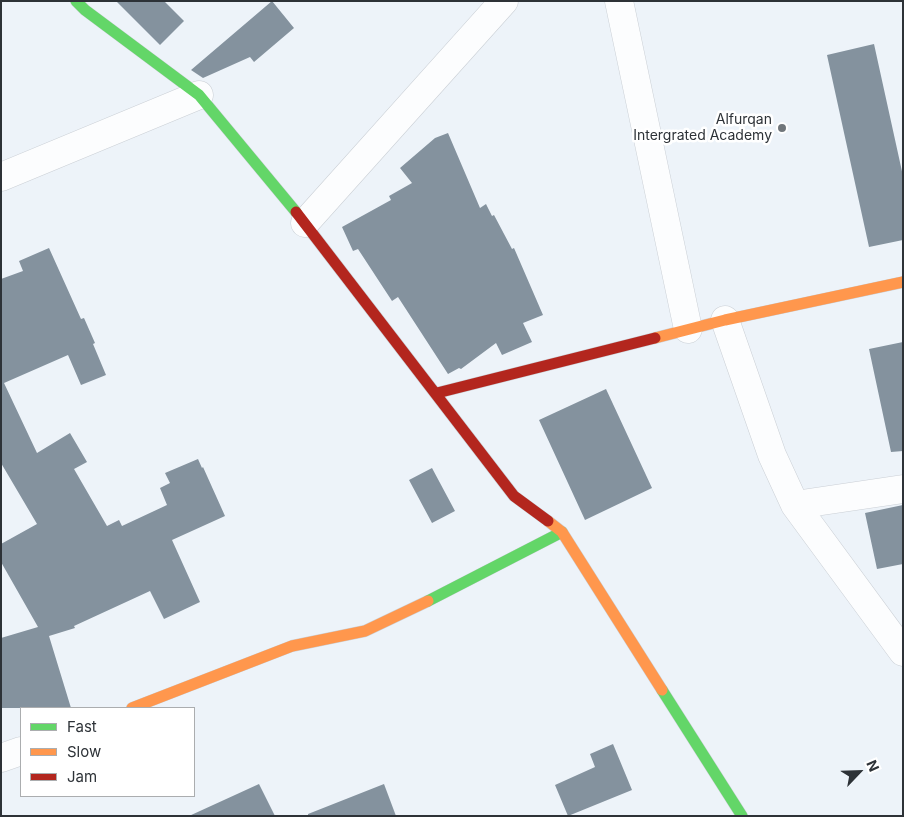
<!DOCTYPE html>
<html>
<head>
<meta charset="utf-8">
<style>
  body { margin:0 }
  #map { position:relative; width:904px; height:817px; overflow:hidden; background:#edf3f9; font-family:Inter,sans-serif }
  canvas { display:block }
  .frame { position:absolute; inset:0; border:2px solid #2d3237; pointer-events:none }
  .legend { position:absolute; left:20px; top:707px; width:175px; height:90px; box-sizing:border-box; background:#fff; border:1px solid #abadaf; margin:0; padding:6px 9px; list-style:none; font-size:15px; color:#2d3237 }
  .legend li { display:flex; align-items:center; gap:10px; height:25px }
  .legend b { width:25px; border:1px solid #abadaf }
  .north { position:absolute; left:834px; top:747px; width:50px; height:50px; -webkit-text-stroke:4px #fff; paint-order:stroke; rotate:66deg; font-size:14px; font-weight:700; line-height:20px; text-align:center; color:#2d3237 }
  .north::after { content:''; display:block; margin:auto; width:18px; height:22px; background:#2d3237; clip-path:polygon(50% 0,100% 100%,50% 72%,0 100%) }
</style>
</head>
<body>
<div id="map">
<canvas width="904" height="817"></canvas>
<div class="frame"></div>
<ul class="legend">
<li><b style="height:6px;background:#63d668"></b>Fast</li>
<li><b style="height:6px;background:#ff974d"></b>Slow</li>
<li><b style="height:6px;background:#b3261e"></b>Jam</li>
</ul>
<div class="north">N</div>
</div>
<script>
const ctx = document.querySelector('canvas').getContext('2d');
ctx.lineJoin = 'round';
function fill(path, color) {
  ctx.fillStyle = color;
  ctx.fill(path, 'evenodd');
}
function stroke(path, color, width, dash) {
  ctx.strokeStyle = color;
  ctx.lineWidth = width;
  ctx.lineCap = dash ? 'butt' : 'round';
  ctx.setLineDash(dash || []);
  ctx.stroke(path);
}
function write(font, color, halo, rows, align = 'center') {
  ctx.font = font + ' Inter,sans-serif';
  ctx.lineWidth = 5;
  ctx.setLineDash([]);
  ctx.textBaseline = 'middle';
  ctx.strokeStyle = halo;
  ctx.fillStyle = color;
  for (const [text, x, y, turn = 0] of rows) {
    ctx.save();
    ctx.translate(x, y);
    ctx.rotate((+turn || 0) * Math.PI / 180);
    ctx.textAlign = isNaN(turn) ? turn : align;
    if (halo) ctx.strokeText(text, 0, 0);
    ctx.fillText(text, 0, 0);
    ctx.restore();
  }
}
const building = new Path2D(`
  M116,1H164L184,21L160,45Z
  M272,1L294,28L254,62L250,57L203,78L191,70Z
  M874,44L903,176V240L869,247L827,55Z
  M448,133L480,208L486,204L492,216L494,215L512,249L514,248L543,315L523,323L532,342L502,355L496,343L461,369L459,368L448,374L398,297L392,301L358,249L353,251L342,227L391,200L389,196L412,183L400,168L435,138Z
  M49,248L81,319L84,318L95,343L93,344L106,375L81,385L68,355L4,383L37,453L70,433L87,462L74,469L107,526L119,520L122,526L167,505L160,488L170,483L165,473L198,459L202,468L203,467L225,516L172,540L200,602L164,619L150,591L74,626L75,628L49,636L71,708H1V638L38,627L1,562V544L37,524L1,463V279L23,271L19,261Z
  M903,342V451L891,452L869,349Z
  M606,389L652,488L585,520L539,420Z
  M432,468L455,511L432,523L409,480Z
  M903,505V564L877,569L865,513Z
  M613,744L632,790L568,816L555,785L595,767L590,754Z
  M259,784L275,816H189Z
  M384,784L396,816H308V814Z`);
const street = new Path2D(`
  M619,1L688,329
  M1,177L199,95
  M305,223L504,1
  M725,320L772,455L795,505L903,652
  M795,505L903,489
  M1,758L21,751`);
const fast = new Path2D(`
  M76,1L85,10L199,95L296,212
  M428,601L562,532
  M662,690L742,816`);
const slow = new Path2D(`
  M655,338L725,320L903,282
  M548,521L562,532L662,690
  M132,708L292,646L365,631L428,601`);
const jam = new Path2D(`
  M296,212L514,496L548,521
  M437,393L655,338`);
const markers = [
  [782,128,5,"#70767b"]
];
const poiNames = [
  ["Alfurqan",772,120],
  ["Intergrated Academy",772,136]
];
fill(building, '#84929e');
stroke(street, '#cacfd5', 29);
stroke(fast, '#cacfd5', 12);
stroke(slow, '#cacfd5', 12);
stroke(jam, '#cacfd5', 12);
stroke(street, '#fcfdfe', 28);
stroke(fast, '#63d668', 11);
stroke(slow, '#ff974d', 11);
stroke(jam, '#b3261e', 11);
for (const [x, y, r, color] of markers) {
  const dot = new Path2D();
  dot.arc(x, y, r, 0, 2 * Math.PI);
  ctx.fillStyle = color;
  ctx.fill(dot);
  stroke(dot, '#fff', 2);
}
write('14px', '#2d3237', '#fff', poiNames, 'right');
</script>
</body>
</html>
